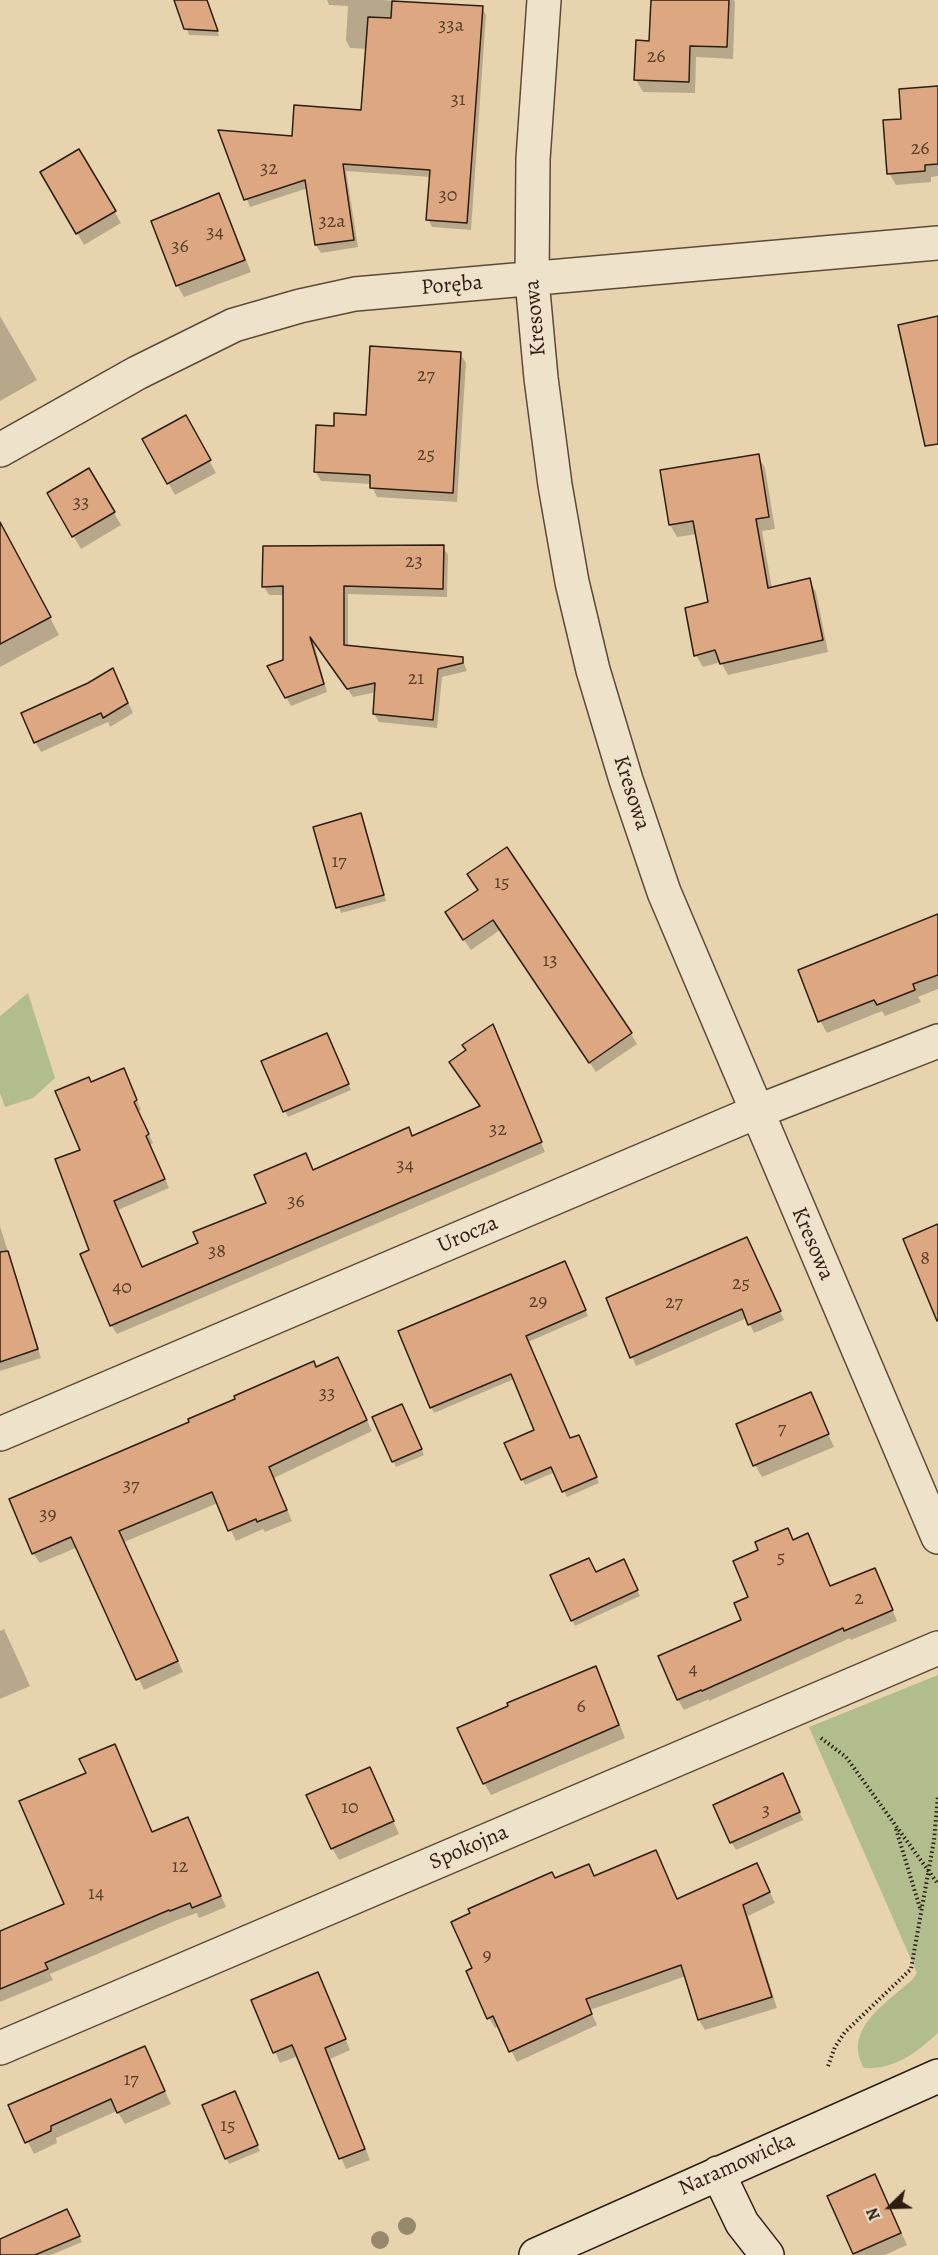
<!DOCTYPE html>
<html>
<head>
<meta charset="utf-8">
<style>
  body { margin:0 }
  #map { position:relative; width:938px; height:2255px; overflow:hidden; background:#e7d3ae; font-family:Alegreya,serif }
  canvas { display:block }
  .north { position:absolute; left:860px; top:2177px; width:60px; height:60px; -webkit-text-stroke:4px #efe2ca; paint-order:stroke; rotate:247deg; font-size:16px; font-weight:700; line-height:24px; text-align:center; color:#2d1d11 }
  .north::after { content:''; display:block; margin:auto; width:21px; height:27px; background:#2d1d11; clip-path:polygon(50% 0,100% 100%,50% 72%,0 100%) }
</style>
</head>
<body>
<div id="map">
<canvas width="938" height="2255"></canvas>
<div class="north">N</div>
</div>
<script>
const ctx = document.querySelector('canvas').getContext('2d');
ctx.lineJoin = 'round';
function fill(path, color) {
  ctx.fillStyle = color;
  ctx.fill(path, 'evenodd');
}
function stroke(path, color, width, dash) {
  ctx.strokeStyle = color;
  ctx.lineWidth = width;
  ctx.lineCap = dash ? 'butt' : 'round';
  ctx.setLineDash(dash || []);
  ctx.stroke(path);
}
function write(font, color, halo, rows, align = 'center') {
  ctx.font = font + ' Alegreya,serif';
  ctx.lineWidth = 6;
  ctx.setLineDash([]);
  ctx.textBaseline = 'middle';
  ctx.strokeStyle = halo;
  ctx.fillStyle = color;
  for (const [text, x, y, turn = 0] of rows) {
    ctx.save();
    ctx.translate(x, y);
    ctx.rotate((+turn || 0) * Math.PI / 180);
    ctx.textAlign = isNaN(turn) ? turn : align;
    if (halo) ctx.strokeText(text, 0, 0);
    ctx.fillText(text, 0, 0);
    ctx.restore();
  }
}
const green = new Path2D(`
  M28,993L55,1078L33,1098L5,1107L0,1093V1016Z
  M938,1675V2033C916,2053 894,2070 864,2068C842,2030 886,2003 912,1980L917,1973L809,1727Z`);
const shadow = new Path2D(`
  M175,0H206L219,36L189,35Z
  M327,0H382L482,8L486,15L471,230L432,227L428,219L431,177L346,171L358,247L321,253L316,245L308,188L250,207L220,132L293,138L362,111L367,49L350,48L346,40L348,6L329,5Z
  M652,0H734L735,2L733,59L696,57L695,93L643,92L636,80L651,42Z
  M938,87V176L931,177V182L896,185L889,173L903,120Z
  M79,151L121,223L84,245L42,172Z
  M218,195L225,207L251,272L184,297L177,285Z
  M0,316L37,380L0,401Z
  M460,353L466,363L457,502L377,497L371,484L321,481L315,471L335,427L368,417Z
  M185,417L216,473L175,495L144,440Z
  M758,456L765,468L775,529L762,531L772,589L809,580L816,592L828,652L728,675L721,662L703,667L696,655L710,604L697,534L677,537L670,525L661,471Z
  M89,470L121,525L81,549L49,494Z
  M443,547L448,555L447,597L348,594V647L462,658L467,671L442,677L437,728L379,722L374,714L376,692L353,697L313,639L327,692L291,706L270,667L285,661L284,595H269L264,587Z
  M0,573L30,579L59,635L0,667Z
  M118,680L133,713L110,727L108,722L41,752L35,742Z
  M360,815L386,901L341,913L315,828Z
  M479,891L631,1034L637,1044L596,1072L500,930L471,950L452,923Z
  M938,916V989L918,997L921,1002L885,1016L882,1011L827,1033L820,1021Z
  M497,1035L545,1152L117,1334L111,1325L91,1251L82,1151L91,1084L128,1079L141,1110L138,1111L153,1143L150,1145L169,1188L118,1210L142,1268L200,1244L268,1204L305,1155L314,1171L408,1129L413,1137L482,1107Z
  M330,1040L351,1090L288,1117L263,1062Z
  M0,1226L41,1358L0,1371Z
  M747,1239L784,1320L754,1333L747,1318L636,1366L608,1299Z
  M567,1268L588,1316L528,1342L571,1440L582,1442L599,1483L567,1497L555,1472L525,1485L522,1479L536,1431L514,1379L434,1413L431,1407Z
  M338,1359L372,1431L274,1478L292,1521L265,1532L263,1529L236,1541L218,1503L124,1542L183,1672L144,1690L78,1547L40,1563L33,1553L316,1369Z
  M810,1394L834,1447L762,1477L755,1465Z
  M405,1411L424,1455L396,1467L374,1418Z
  M793,1541L813,1545L831,1588L880,1580L897,1621L851,1640L850,1638L709,1701V1699L684,1710L678,1700L743,1620L750,1598Z
  M627,1567L640,1596L575,1626L572,1620Z
  M4,1629L30,1686L0,1699V1631Z
  M595,1668L602,1680L625,1738L491,1795L484,1783Z
  M114,1746L153,1833L187,1819L226,1907L199,1918L197,1913L177,1920L50,1974L53,1980L0,2002V1933L66,1905Z
  M376,1781L399,1834L339,1860L332,1848Z
  M787,1783L803,1820L736,1850L731,1842Z
  M656,1852L678,1900L757,1865L775,1903L748,1916L777,2008L705,2030L699,2020L686,1976L590,2010L597,2025L517,2062L499,2026L495,2028L489,2018L474,1969L555,1880L594,1878Z
  M323,1984L350,2050L330,2059L370,2160L346,2169L298,2056L280,2063L252,2000Z
  M145,2048L171,2104L125,2124L117,2111L56,2138L57,2143L34,2154L10,2106Z
  M237,2099L260,2151L229,2164L204,2106Z
  M881,2188L907,2245L885,2255H855L829,2197Z
  M70,2216L82,2242L51,2255H0V2240Z`);
const building = new Path2D(`
  M174,0H207L218,31L184,29Z
  M651,0H729L727,47L690,46L689,82L634,80L636,40L649,41Z
  M392,1L483,6L467,223L426,220L430,170L343,164L354,240L315,245L305,180L244,200L218,130L292,136L294,105L361,110L368,17L391,18Z
  M938,86V164L925,165V171L887,174L883,120L901,119L899,89Z
  M79,149L116,211L76,234L40,172Z
  M219,193L245,260L176,286L151,221Z
  M938,316V444L925,446L898,325Z
  M370,346L461,352L453,493L370,488V475L314,472L316,425L334,426V413L366,415Z
  M186,415L211,460L167,484L142,439Z
  M759,454L769,517L756,519L768,588L810,578L823,640L720,664L715,650L694,656L685,608L708,602L693,521L669,525L660,470Z
  M89,468L115,512L72,537L47,493Z
  M0,522L51,617L0,644Z
  M444,545L443,589L344,586V645L463,657V663L438,669L433,720L373,714L375,683L347,689L310,637L324,684L285,698L267,666L283,660V586L262,587L263,546Z
  M113,668L128,703L103,718L101,713L34,743L21,713L88,683Z
  M361,813L384,895L336,908L313,827Z
  M507,847L632,1033L589,1063L493,920L463,940L445,912L478,890L467,874Z
  M938,914V975L913,984L915,990L877,1005L874,1000L818,1022L798,970Z
  M493,1024L542,1142L110,1326L80,1254L89,1250L55,1159L80,1150L55,1091L89,1077L91,1082L124,1068L137,1100L134,1102L149,1134L146,1136L165,1179L114,1201L142,1267L198,1243L193,1232L266,1203L254,1175L306,1153L313,1170L409,1127L412,1136L480,1106L449,1062L466,1050L462,1045Z
  M327,1033L349,1084L283,1112L261,1061Z
  M938,1224V1320L937,1321L903,1239Z
  M747,1237L781,1311L748,1325L742,1309L630,1358L606,1298Z
  M8,1251L38,1349L0,1362V1252Z
  M565,1261L586,1310L526,1336L570,1438L579,1435L597,1477L562,1492L551,1467L521,1480L504,1443L534,1430L511,1374L430,1408L398,1331Z
  M338,1357L367,1420L269,1467L287,1510L257,1522L256,1519L228,1531L212,1492L119,1531L178,1661L136,1680L71,1537L32,1554L9,1499L189,1422L188,1419L235,1399L234,1396L314,1361L316,1367Z
  M811,1392L829,1434L753,1466L736,1424Z
  M402,1404L422,1449L392,1462L372,1417Z
  M788,1528L793,1540L808,1533L830,1586L875,1568L893,1610L844,1631L843,1628L702,1691L701,1690L677,1700L658,1656L741,1620L734,1603L748,1597L733,1561L758,1550L755,1542Z
  M589,1558L596,1572L624,1559L638,1590L571,1621L550,1575Z
  M596,1666L619,1725L483,1784L457,1728L508,1706L507,1703Z
  M115,1744L152,1832L188,1817L221,1896L192,1908L190,1903L170,1911L169,1910L45,1963L48,1969L0,1989V1931L64,1904L19,1801L86,1773L79,1759Z
  M370,1767L394,1821L331,1849L306,1795Z
  M783,1773L800,1812L730,1843L713,1805Z
  M656,1850L677,1899L757,1863L770,1892L743,1905L772,1997L698,2020L681,1965L586,1999L592,2014L509,2052L493,2016L487,2019L466,1971L472,1968L451,1922L470,1913L468,1909L552,1872L555,1878L589,1864L594,1876Z
  M318,1972L346,2039L325,2048L365,2149L339,2159L292,2045L273,2053L251,2000Z
  M145,2046L165,2091L117,2113L111,2099L51,2126V2131L25,2143L8,2105Z
  M235,2091L258,2145L225,2159L202,2105Z
  M875,2174L901,2233L853,2254L827,2196Z
  M67,2209L80,2236L35,2255H0V2239Z`);
const path = new Path2D(`
  M821,1738L846,1757L938,1884
  M896,1829L920,1908
  M828,2066L835,2047L845,2032L911,1969L934,1840L938,1796`);
const street = new Path2D(`
  M544,0L533,159L532,280L541,378L555,485L572,582L593,670L626,780L664,892L938,1537
  M0,450L137,373L234,325L300,306L355,294L938,243
  M0,1434L756,1112L938,1041
  M0,2048L938,1648`);
const secondary = new Path2D(`
  M718,2173L742,2223L767,2255
  M536,2255L938,2076`);
const trees = [
  [407,2226],
  [380,2240]
];
const numberNames = [
  ["33a",451,26],
  ["26",656,57],
  ["31",458,100],
  ["26",920,149],
  ["32",269,169],
  ["30",448,196],
  ["32a",332,222],
  ["34",215,233],
  ["36",180,247],
  ["27",426,376],
  ["25",426,455],
  ["33",81,503],
  ["23",414,562],
  ["21",416,679],
  ["17",339,862],
  ["15",502,883],
  ["13",550,961],
  ["32",498,1130],
  ["34",405,1166],
  ["36",296,1202],
  ["38",217,1252],
  ["8",925,1259],
  ["25",741,1284],
  ["40",122,1288],
  ["29",538,1302],
  ["27",674,1303],
  ["33",327,1394],
  ["7",782,1429],
  ["37",131,1486],
  ["39",48,1515],
  ["5",781,1558],
  ["2",859,1599],
  ["4",693,1670],
  ["6",581,1707],
  ["10",350,1808],
  ["3",766,1811],
  ["12",180,1867],
  ["14",96,1894],
  ["9",487,1956],
  ["17",131,2080],
  ["15",228,2126]
];
const streetNames = [
  ["Poręba",452,286,-5],
  ["Kresowa",536,318,-95],
  ["Kresowa",631,793,72],
  ["Urocza",468,1235,-23],
  ["Kresowa",812,1244,67],
  ["Spokojna",469,1848,-23],
  ["Naramowicka",737,2165,-24]
];
fill(green, '#b2bd8d');
fill(shadow, '#0003');
fill(building, '#dda881');
stroke(building, '#2d1d11', 1.5);
stroke(street, '#5c4a38', 36);
stroke(secondary, '#2d1d11', 36);
stroke(path, '#2d1d11', 4, [1.5, 3]);
stroke(street, '#efe2ca', 33);
stroke(secondary, '#efe2ca', 33);
ctx.fillStyle = '#97896c';
for (const [x, y] of trees) {
  ctx.beginPath();
  ctx.arc(x, y, 9, 0, 2 * Math.PI);
  ctx.fill();
}
write('20px', '#59402d', null, numberNames);
write('22px', '#2d1d11', '#efe2ca', streetNames);
</script>
</body>
</html>
